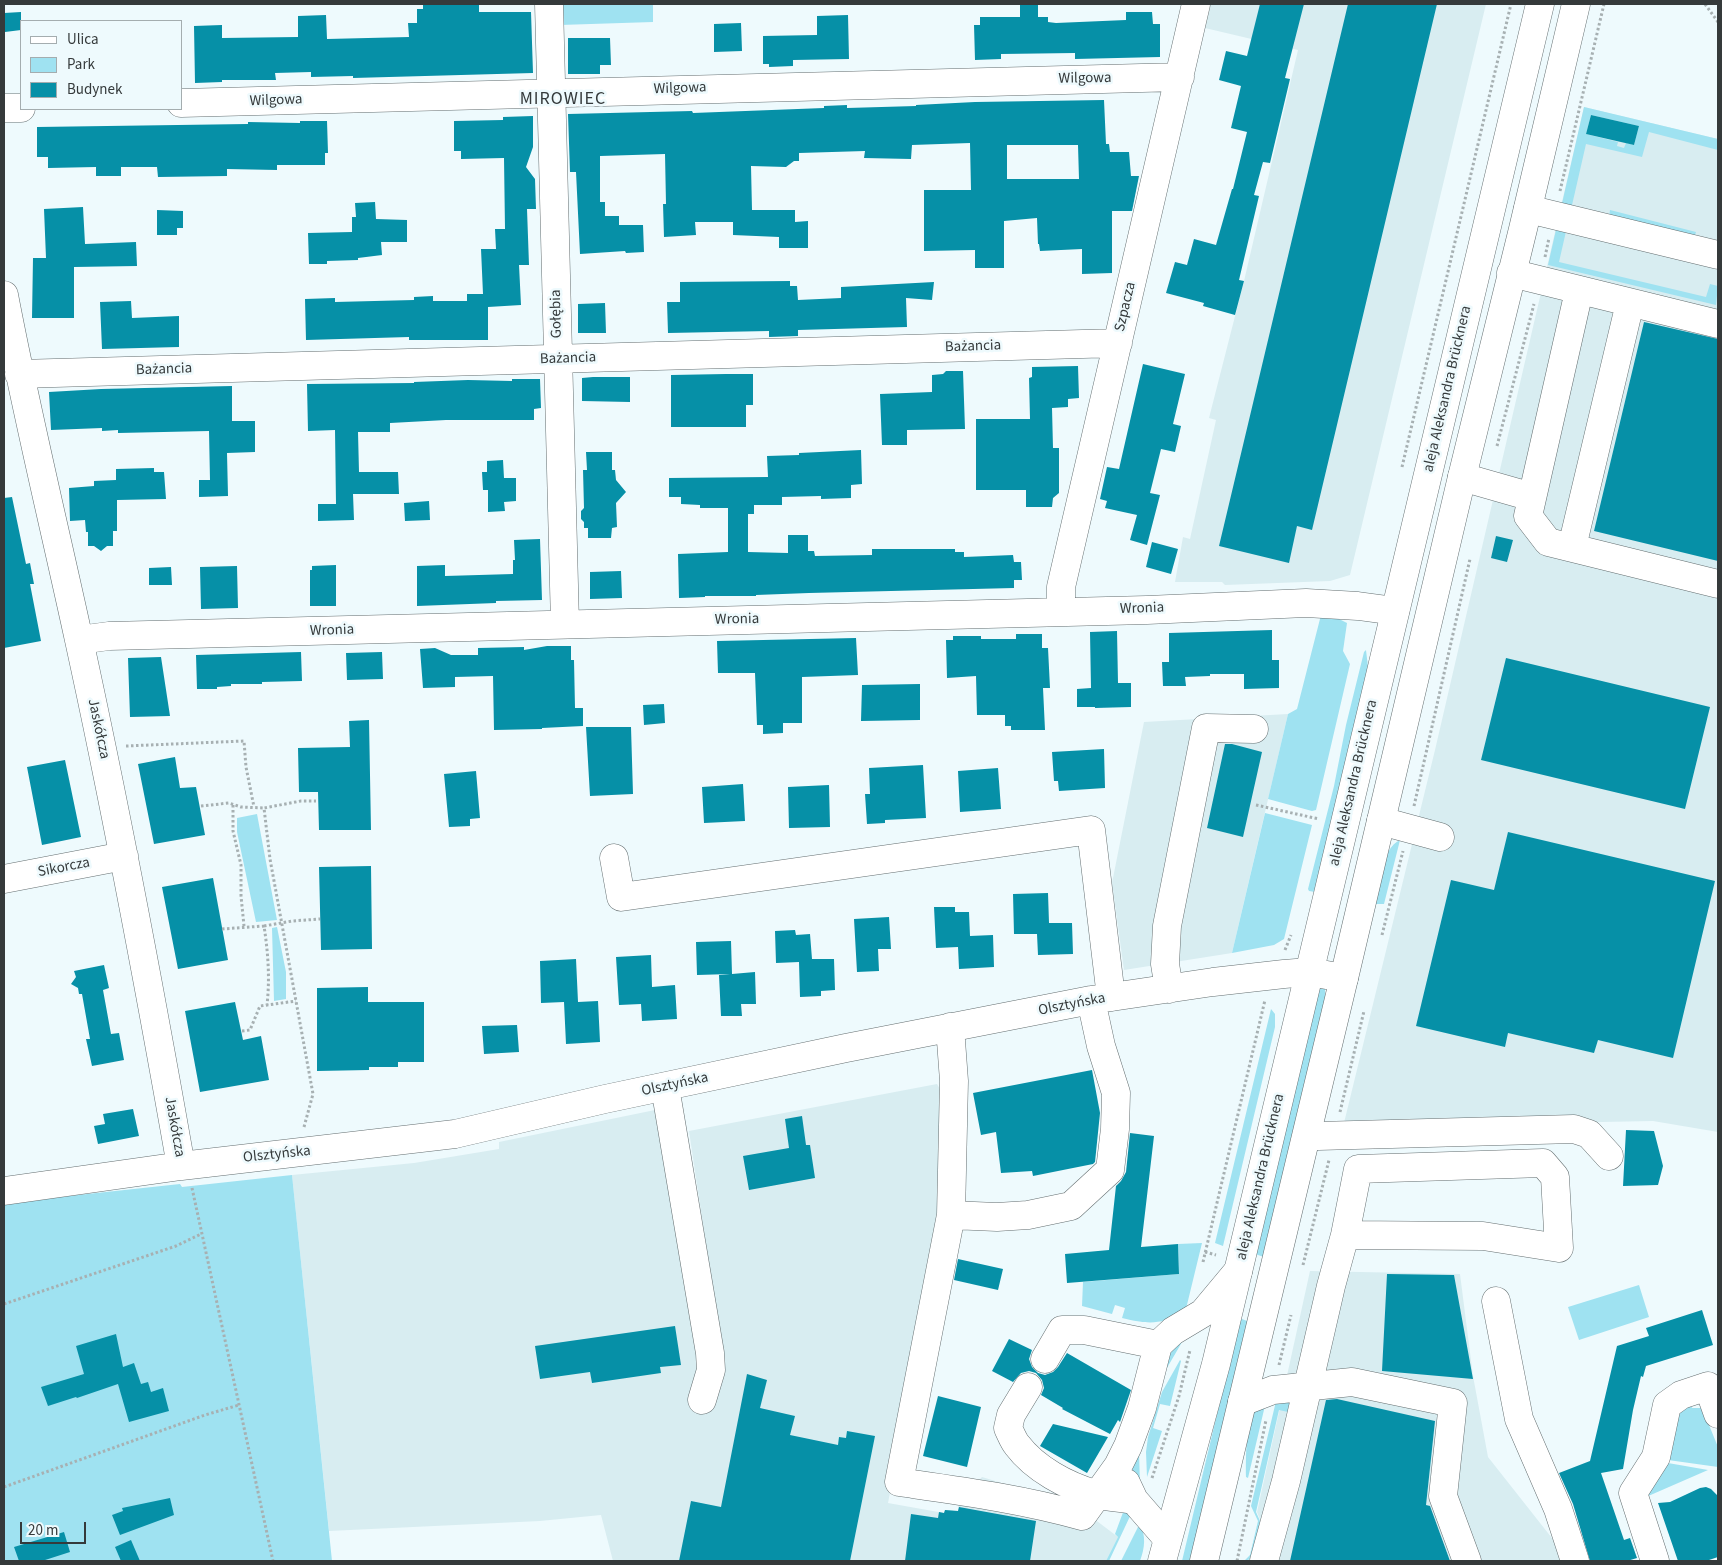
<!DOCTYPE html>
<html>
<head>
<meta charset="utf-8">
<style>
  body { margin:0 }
  #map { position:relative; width:1722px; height:1565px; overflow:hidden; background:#eefafd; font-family:"Source Sans 3",sans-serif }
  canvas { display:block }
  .frame { position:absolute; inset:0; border:5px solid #353a3b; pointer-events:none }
  .legend { position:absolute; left:20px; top:20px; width:162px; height:90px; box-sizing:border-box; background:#eefafd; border:1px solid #a4adaf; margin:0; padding:6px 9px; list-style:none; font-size:15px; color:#353a3b }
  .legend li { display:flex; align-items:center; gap:10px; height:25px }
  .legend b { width:25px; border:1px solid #a4adaf }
  .scale { position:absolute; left:20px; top:1522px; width:66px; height:22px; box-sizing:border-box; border:2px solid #353a3b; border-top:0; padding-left:6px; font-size:15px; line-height:18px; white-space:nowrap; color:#353a3b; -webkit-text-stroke:4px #eefafd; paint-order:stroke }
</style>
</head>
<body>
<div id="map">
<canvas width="1722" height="1565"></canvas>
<div class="frame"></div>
<ul class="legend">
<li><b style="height:6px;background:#fff"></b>Ulica</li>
<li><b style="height:14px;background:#9fe2f1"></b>Park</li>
<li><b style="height:14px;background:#0690a7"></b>Budynek</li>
</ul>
<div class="scale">20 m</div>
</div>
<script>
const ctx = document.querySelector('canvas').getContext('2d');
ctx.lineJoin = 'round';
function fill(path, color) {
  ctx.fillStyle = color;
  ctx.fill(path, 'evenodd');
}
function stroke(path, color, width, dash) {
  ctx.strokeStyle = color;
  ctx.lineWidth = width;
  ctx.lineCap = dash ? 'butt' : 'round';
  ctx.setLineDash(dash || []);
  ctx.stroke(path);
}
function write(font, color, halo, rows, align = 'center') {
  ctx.font = font + ' "Source Sans 3",sans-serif';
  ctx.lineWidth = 5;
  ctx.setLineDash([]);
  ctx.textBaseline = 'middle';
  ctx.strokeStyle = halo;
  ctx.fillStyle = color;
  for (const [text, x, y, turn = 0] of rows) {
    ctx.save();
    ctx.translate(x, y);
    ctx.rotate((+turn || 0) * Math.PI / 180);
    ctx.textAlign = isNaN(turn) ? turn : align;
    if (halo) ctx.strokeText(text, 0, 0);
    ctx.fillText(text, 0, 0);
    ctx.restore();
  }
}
const built = new Path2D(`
  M1208,4H1486L1350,575L1330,581L1225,585L1222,582H1175L1183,537L1190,539L1216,420L1209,418L1244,281L1298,50L1205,28L1210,8Z
  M1584,107L1718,139V1132L1653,1121L1343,1127L1435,750Z
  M1288,714L1232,953L1124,970L1112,883L1144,722Z
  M937,1084L944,1096L941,1223L888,1503L944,1513L945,1510L958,1511L959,1501L982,1477L1077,1506L1118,1537L1106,1561H613L601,1515L540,1521L329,1531L292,1175L414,1163L499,1149V1142L655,1110L721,1374L725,1372L689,1131Z
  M1310,1271L1460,1274L1473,1376L1488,1457L1559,1547L1562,1561H1247L1253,1556L1261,1522L1257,1512Z`);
const green = new Path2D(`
  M559,4H653V22L560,25Z
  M1584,107L1718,139V150L1649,132L1642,157L1586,144L1559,262L1706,297L1710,284L1718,286L1716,305L1548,265ZM1591,115L1639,126L1634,145L1626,143L1624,148L1617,146L1618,142L1586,134Z
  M1610,210L1696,232L1694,238L1609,217Z
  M1321,615H1331L1347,623L1343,651L1350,664L1316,810L1312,811L1268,799L1288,714L1297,709Z
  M1366,650L1368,667L1364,685L1315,892L1309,891L1308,889L1334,786L1346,725L1364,652Z
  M1265,813L1312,825L1284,939L1274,945L1232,953Z
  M257,814L277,920L256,922L237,832V818Z
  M1400,840L1384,904H1374C1378,886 1381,849 1400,840Z
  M277,927L286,972V999L274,1001L272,928Z
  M1321,988L1325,989V1000L1264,1257L1255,1254L1318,989Z
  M1271,1009L1275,1014V1027L1223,1246L1215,1243Z
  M292,1175L332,1561H4V1203L180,1184L182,1187Z
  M1202,1243L1185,1313C1159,1324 1151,1325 1122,1318L1125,1308L1115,1305L1112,1314L1082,1306L1083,1282L1179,1274L1178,1244Z
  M1639,1285L1649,1317L1579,1340L1568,1307Z
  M1242,1319L1247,1321L1248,1325L1191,1561H1182L1239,1322Z
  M1185,1337L1164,1373L1139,1451L1140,1486L1133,1476L1132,1464L1169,1350Z
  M1180,1360L1181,1361L1170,1406L1160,1404L1153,1428L1162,1431L1147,1477L1146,1452L1148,1437L1162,1392Z
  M1267,1397L1248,1478L1246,1477C1246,1457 1245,1426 1256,1408C1259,1404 1264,1400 1267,1397Z
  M1277,1397L1296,1404L1297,1414L1279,1410L1256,1512L1260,1521L1253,1556L1247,1561H1244L1250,1555L1258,1521L1251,1506Z
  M1691,1404L1692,1408H1702L1718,1447V1467L1668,1460L1677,1413Z
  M1668,1463L1708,1470L1646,1497L1661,1465Z
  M1125,1507L1132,1512L1109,1561H1106L1118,1537L1115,1534Z
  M1140,1523C1146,1537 1145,1547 1140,1561H1121Z`);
const building = new Path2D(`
  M423,4H479V12H531L533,73L353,78V76L311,77V72L275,73L276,80H222V82L195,83L194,26L222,25V38L298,37V16L326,15L327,39L409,37L408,23H417V9H423Z
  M1038,4V17H1048V22L1056,23L1126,20V12H1152L1153,24H1160V57L1075,59V53L1001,54V59L975,60L974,25H980V17H1020V5Z
  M1260,4H1304L1285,78L1290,79L1270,163L1263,162L1254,195L1259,196L1239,280L1244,281L1235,315L1203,306L1204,303L1166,293L1175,262L1187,265L1194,239L1216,245L1232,189H1233L1247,132L1231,128L1241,86L1219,80L1226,51L1247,56Z
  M1348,4H1437L1312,530L1297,526L1289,563L1219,546Z
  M21,12V30L5,32L4,13Z
  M848,15L849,59L793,60V66L769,67V64H763V36L817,35V16Z
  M741,23L742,51L714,52V24Z
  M568,38H610L611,65H600V74H568Z
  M1104,100L1106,144H1109L1110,152H1129L1131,176H1139L1132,211H1112V273L1082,274V249L1040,251L1039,244H1038L1037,218L1004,221V268H975V250L924,251V190H971L970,143L912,145L911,159L864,158L865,151L799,153V161H794L786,167L751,166L752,210H795V222L808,221V248H779V237L733,235V222H695L696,235L664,237L663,204H666L665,154L600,156V202H605V216H619V225H643L644,252L626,253L625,251L580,254L576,172H570L568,114L692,111L693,113L824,108V106L847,105V108L916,106V105L975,102ZM1007,145H1078L1079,179H1007Z
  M1591,115L1639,126L1634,145L1586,134Z
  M533,116V147L526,167L535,179L536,209H527L529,265H519L521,305L488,307V340H409V337L306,340L305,299L335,298V302L414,300V297L433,296V301H467V294H483L481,249H496L495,229H505L504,158L461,159V151H454V121L503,120V117Z
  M300,121H327L328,153H325V165H277V170L227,169V176L158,177L157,167H121V176H96V167L48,168V157H37V127L248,124V122L300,123Z
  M375,202L376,219L407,220V242H381L382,255L358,258V260L327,261V264H309L308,233L352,232V217H356L355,203Z
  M83,207L85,244L136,242L137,266L74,267V318H32L33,258H46L44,209Z
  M157,210L183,211V228H177V235H157Z
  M790,281V286H797L798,300L841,298V287L934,282L932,300L906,298L907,327L798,330V336L769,337V331L668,333L667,302H680V282Z
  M131,301L132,318L179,316V347L102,349L100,302Z
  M605,303L606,333H578V304Z
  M1644,322L1718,339V561L1594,531Z
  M1143,364L1185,374L1173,424L1181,426L1175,452L1161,449L1150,493L1160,495L1147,545L1130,540L1137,515L1105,508L1107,501L1100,499L1107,467L1119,469Z
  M1078,366L1079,398L1068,399V407L1052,408L1053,448H1059V493L1053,498L1052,507H1026V490H976V419H1030L1029,378L1032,377V367Z
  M946,371H963L965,429L907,430V445H882L880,394L932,392V375L943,374Z
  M726,374H753V405H746V427H671V375Z
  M593,377H630V402L582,401V378Z
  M512,379H540L541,408L534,409V420H446L390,423V432H358L359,472H398L399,494H353L354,520L318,521V504H336L335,430L308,431L307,384L414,383V382L468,380L512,381Z
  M232,386V421H255V452L227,453L228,496L199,497V480H210L209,431L118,433V430L102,431V428L51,430L49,392L101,389Z
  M861,450L862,484L851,485V498L821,499V496L782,497V505H754V514H748V552L788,553V535H808V551H814L815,556L872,555V549H955V552H964V557L1013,555L1014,562H1021L1022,580H1014V588L809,593L756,595V596H705V597L679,598L678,554L728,552V508H700V505L681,504V497H669V478L768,477L767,456L799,455V453Z
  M586,452H612V470H615L616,480L626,492L616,503L617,527L612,528L611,538H588V528H584V522L581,519V511L584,508L583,470H587Z
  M503,460L504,478H516V501L504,502L505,511L488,512V490H483L482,472H487V461Z
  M154,468V472H164L166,499L117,500V531H113V546H107L101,551L94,546H88V532H86L85,520L70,521L69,488L94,486V481L116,480V469Z
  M12,497L26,564L30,563L34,584H30L41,641L4,648V498Z
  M429,501L430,520L405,521L404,503Z
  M1496,536L1513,540L1507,562L1491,558Z
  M540,539L542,600L496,601V603L417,606V566L445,565V576L513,574V560H515L514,540Z
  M1152,542L1178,549L1171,574L1146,567Z
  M336,565V606H310V570H312V566Z
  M237,566L238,608L201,609L200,567Z
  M171,567L172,585H149V568Z
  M621,571L622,598L590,599V572Z
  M1272,630V660H1279V688L1244,689V674H1210V676L1185,677L1186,686H1163L1162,662H1169V633Z
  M1117,631L1118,683H1131V707L1095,708V707H1077V689L1091,688L1090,632Z
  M1016,634H1042V648H1048L1050,688H1043L1045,730H1011V726H1005V715H977L976,676L947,678L946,640H953V636H981V639H1016Z
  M856,638L858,675L802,677V723H783V733L763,734V725H757L755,673H718L717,641Z
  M547,646H571V660H574L575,708H583V726L542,728V729L494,730L493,676L455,677V687L423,688L420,649L435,648L451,655H478V648L524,647V650Z
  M301,652L302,681L262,682V684H231V686L217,687V689H197L196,655Z
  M382,652L383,679L347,680L346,653Z
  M161,657L170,716L130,717L128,658Z
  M1506,658L1710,707L1685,809L1481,760Z
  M920,684V720L861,721L862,685Z
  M664,704L665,723L644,725L643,705Z
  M369,720L371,830H319L318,792H299L298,748L350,747L349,721Z
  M586,727H631L633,794L590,796Z
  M1225,744H1232L1262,752L1243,837L1207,828Z
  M1104,749L1105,788L1059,791L1058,781H1054L1052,752Z
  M175,757L180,788L196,787L205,835L154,844L138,764Z
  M65,760L81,837L42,845L27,767Z
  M923,765L926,818L885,820V823L867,824L865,794H870L869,768Z
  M998,768L1001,809L960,812L958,771Z
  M476,771L480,818L470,819V826L449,827L444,774Z
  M743,784L745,821L704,823L702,787Z
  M829,785L830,827L789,828L788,787Z
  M1508,832L1715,881L1673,1058L1598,1040L1594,1053L1508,1033L1505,1047L1416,1026L1451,880L1494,890Z
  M371,866L372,949L321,950L319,867Z
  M213,878L228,960L178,969L162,887Z
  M1048,893L1049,923H1072L1073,954L1038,955L1037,934H1014L1013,894Z
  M934,907H955V912H969L970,936L993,935L994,967L959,969L958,947L936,948Z
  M889,917L891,949H878L879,971L857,972L854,919Z
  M795,930L796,935L810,934L812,959H834L835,990L821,991V996L800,997L799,962L776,963L775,931Z
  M731,941L732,974L755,972L756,1004H741L742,1016H721L719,975L730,974L697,975L696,942Z
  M651,955L652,987L675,985L677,1019L642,1021L641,1004L619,1005L616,957Z
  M576,959L578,1002L598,1001L600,1042L566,1044L564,1002L541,1003L540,961Z
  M104,965L109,988L103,990L111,1034L119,1033L124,1060L92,1066L86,1039H90L82,994H79L78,988L71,984L76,977L74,971Z
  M368,987V1002H424V1062H398V1067H369V1070L317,1071V988Z
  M235,1002L243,1040L261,1036L269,1080L200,1092L185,1011Z
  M517,1025L519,1052L484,1054L482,1026Z
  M1092,1070L1100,1113L1095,1162L1093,1164L1033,1176L1032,1171L1001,1173L996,1132L981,1135L973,1093Z
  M133,1109L139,1136L98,1144L94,1126L105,1124L103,1114Z
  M802,1116L806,1145H810L815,1178L749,1190L743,1156L789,1148L785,1119Z
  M1626,1130L1654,1131L1663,1166L1658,1185L1623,1186Z
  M1130,1133L1154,1136L1141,1247L1178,1244L1179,1274L1067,1283L1065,1254L1109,1250L1116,1186L1121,1181L1126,1172Z
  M958,1259L1003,1269L998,1290L954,1280Z
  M1387,1274L1454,1275L1473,1379L1382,1371Z
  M1702,1310L1713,1345L1646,1366L1643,1377L1641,1376L1633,1410L1623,1469L1601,1473L1624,1540L1630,1538L1637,1558L1627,1561H1590L1573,1504L1559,1473L1590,1461L1617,1346L1649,1336L1646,1328Z
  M675,1326L681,1365L660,1367L661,1373L592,1383L590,1372L540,1379L535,1346Z
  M116,1334L123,1367L134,1363L141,1384L148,1382L151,1392L163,1388L169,1411L129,1422L118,1384L77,1398L76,1397L48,1406L41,1387L84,1374L76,1346Z
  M1009,1339L1032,1350L1029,1359L1032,1367L1038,1373L1045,1375L1053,1372L1058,1367L1067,1353L1131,1390L1120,1422L1118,1420L1110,1434L1062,1409L1063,1408L1041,1395L1044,1388L1042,1380L1036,1373L1029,1371L1021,1373L1013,1382L992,1371Z
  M747,1374L767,1380L760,1408L795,1416L790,1435L838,1445L839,1437L846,1438L847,1431L875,1436L850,1561H679L691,1501L721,1507Z
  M938,1396L981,1407L967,1467L923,1456Z
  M1337,1399L1435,1421L1426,1505L1430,1506L1450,1561H1290L1326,1400Z
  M1053,1424L1108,1437L1087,1473L1040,1446Z
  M1706,1487L1711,1489L1718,1496V1557L1706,1561H1678L1658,1503L1670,1502L1700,1488Z
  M170,1498L174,1515L120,1535L112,1515L123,1511L122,1508Z
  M959,1507L1036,1521L1030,1561H905L911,1514L938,1518L939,1512L944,1513L945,1510L958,1511Z
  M64,1532L70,1552L42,1561H19L14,1547Z
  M131,1540L140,1561H121L115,1547Z`);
const path = new Path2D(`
  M1705,4L1718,22
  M1560,191L1604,4
  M1545,257L1549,238
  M1497,446L1534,304
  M1402,467L1511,4
  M126,746L244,741L246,767L254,807
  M233,805V831L241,865V896L244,926
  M1256,805L1319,819
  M201,806L229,803L241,807L264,808
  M1414,806L1470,559
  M264,926L292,921L320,919
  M222,929L264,926C268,952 270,978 267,1005
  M1382,935L1403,851
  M1285,950L1291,935
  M242,1031L250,1030L260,1006L296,1001
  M1340,1112L1364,1011
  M304,1127L313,1094L270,859L264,808L301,801H316
  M192,1188L273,1561
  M1205,1252L1216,1255
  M1203,1262L1265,1000
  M1303,1265L1329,1160
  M4,1304L176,1246L201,1234
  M1279,1365L1291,1315
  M1152,1478L1179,1396L1190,1350
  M4,1487L205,1415L239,1405
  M1237,1561L1266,1420`);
const minor = new Path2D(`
  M549,4L565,624
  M181,103L1180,77
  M4,108H21
  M1528,209L1718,255
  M1511,273L1718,324
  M1579,291L1528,516L1548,542L1718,584
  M4,295C26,411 54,525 79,640C117,814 150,990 181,1166
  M19,374L1118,343
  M1462,477L1532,497
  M1572,547L1630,303
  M1061,612V587L1196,4
  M79,640L109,636L1147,610L1306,603L1358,606L1395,611
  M1381,821L1440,837
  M614,858L621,897L1091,830L1111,997
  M4,879L124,856
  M1169,989L1165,964L1167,926L1206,728L1254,729
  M950,1027L954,1081L951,1215L997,1217L1028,1215L1071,1206L1110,1170L1115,1129L1116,1093L1101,1046L1091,1000
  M665,1087L710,1353L711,1370L702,1400
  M1307,1135L1318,1136L1574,1129L1589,1134L1609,1156
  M4,1191L181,1166L455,1134L605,1099L846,1048L1091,1000L1213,982L1284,974L1309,972L1344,978
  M951,1215L899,1482C961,1491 1022,1499 1082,1516L1118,1466L1128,1446L1142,1408L1158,1345L1173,1331L1203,1313L1238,1271
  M1496,1301L1519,1419L1558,1509L1575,1561
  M1045,1359L1062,1330H1084L1158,1345
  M1028,1387L1011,1415L1008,1428C1011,1434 1013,1440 1017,1445C1035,1469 1067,1486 1095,1494C1108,1497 1121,1498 1134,1500
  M1242,1402L1273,1390L1352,1382L1453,1403L1443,1496L1467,1561
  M1126,1483L1134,1500L1167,1538
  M1264,1561L1286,1481L1331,1286L1345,1235L1358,1169L1543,1163L1555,1177L1559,1248L1483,1236L1345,1235
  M1655,1561L1633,1493L1656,1457L1667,1405L1681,1395L1708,1386L1718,1414`);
const major = new Path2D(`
  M1162,1561L1216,1364L1540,4
  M1204,1561L1344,978L1462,477L1523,229L1576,4`);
const streetNames = [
  ["Wilgowa",1085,79,-1],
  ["Wilgowa",680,89,-2],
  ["Wilgowa",276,101,-2],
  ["Szpacza",1126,307,-77],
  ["Gołębia",557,314,-91],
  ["Bażancia",973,347,-2],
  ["Bażancia",568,359,-2],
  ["Bażancia",164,370,-2],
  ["aleja Aleksandra Brücknera",1448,389,-77],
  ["Wronia",1142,609,-2],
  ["Wronia",737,620,-1],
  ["Wronia",332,631,-2],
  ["Jaskółcza",98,729,78],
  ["aleja Aleksandra Brücknera",1354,783,-77],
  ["Sikorcza",64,868,-11],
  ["Olsztyńska",1072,1005,-11],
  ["Olsztyńska",675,1085,-12],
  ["Jaskółcza",174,1127,80],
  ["Olsztyńska",277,1155,-6],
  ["aleja Aleksandra Brücknera",1261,1177,-77]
];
const quarterNames = [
  ["MIROWIEC",563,100]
];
fill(built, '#d8edf1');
fill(green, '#9fe2f1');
fill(building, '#0690a7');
stroke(minor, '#656f71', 29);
stroke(major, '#656f71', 29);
stroke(path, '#a7b0b2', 3, [2.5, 2.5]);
stroke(minor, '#fff', 28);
stroke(major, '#fff', 28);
write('15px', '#353a3b', '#eefafd', streetNames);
ctx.letterSpacing = '1px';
write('18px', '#353a3b', '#eefafd', quarterNames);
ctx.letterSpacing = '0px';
</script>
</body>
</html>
